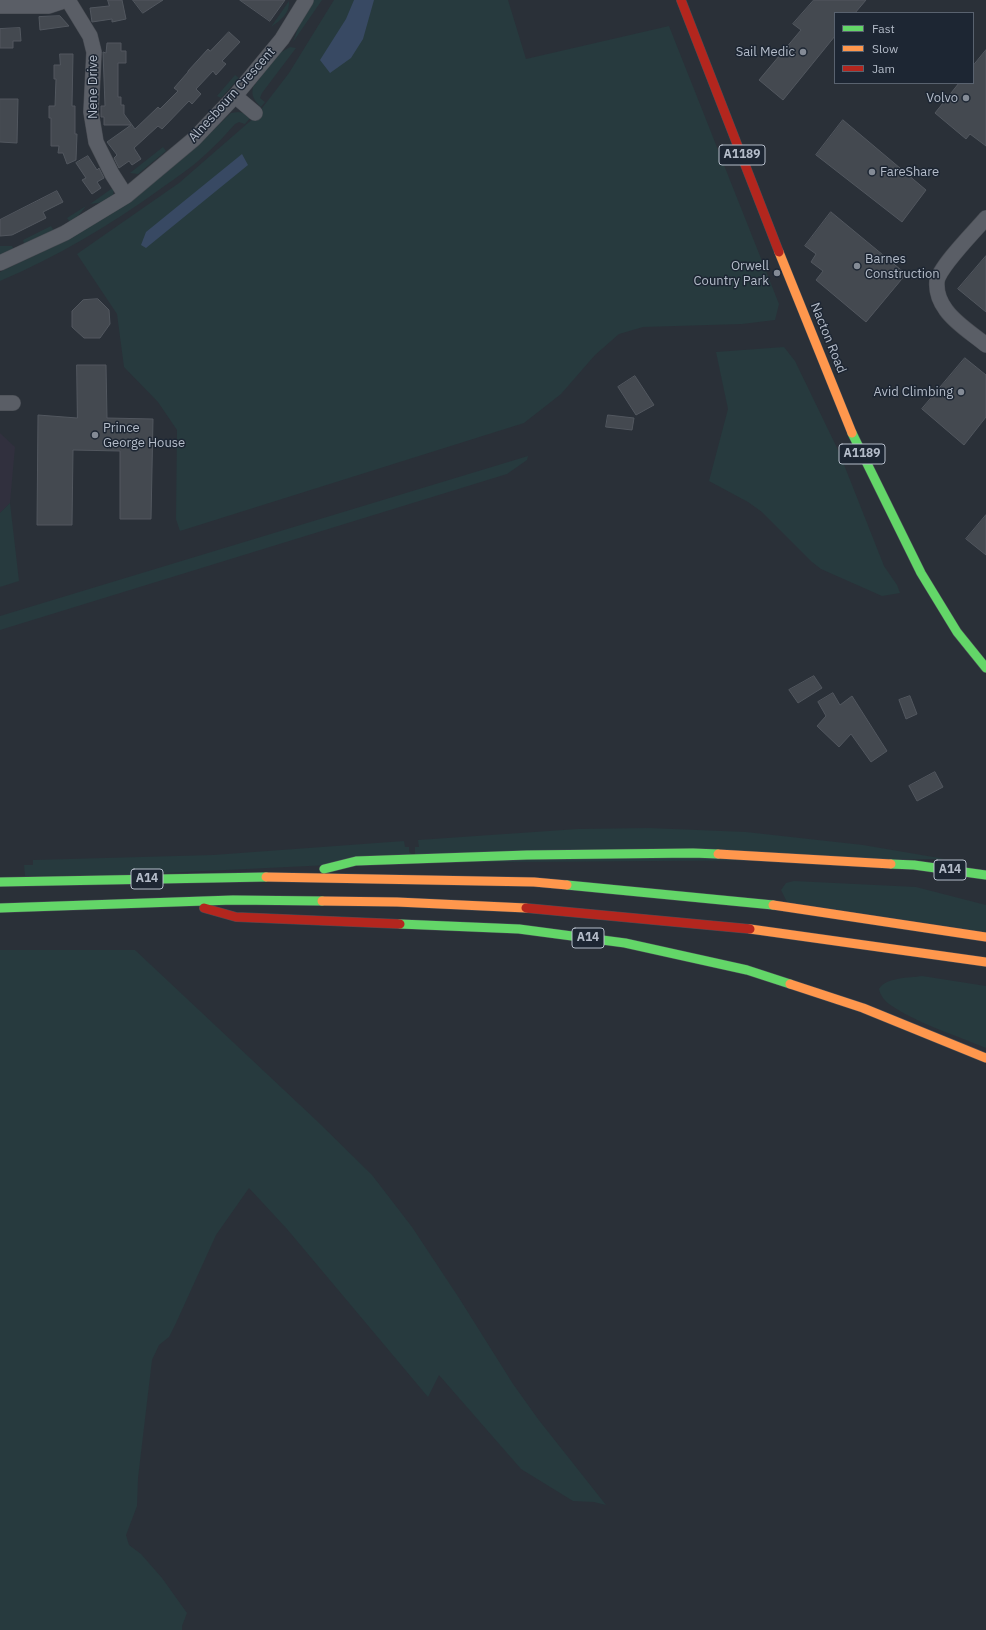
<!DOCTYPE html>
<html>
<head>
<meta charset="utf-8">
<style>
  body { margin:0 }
  #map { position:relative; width:986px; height:1630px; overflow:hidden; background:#2a3038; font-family:"IBM Plex Sans",sans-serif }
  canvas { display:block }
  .legend { position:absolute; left:834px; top:12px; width:140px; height:72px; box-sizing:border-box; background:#1d2633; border:1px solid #59626f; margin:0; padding:5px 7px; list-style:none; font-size:12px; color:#b4bcc9 }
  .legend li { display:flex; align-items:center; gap:8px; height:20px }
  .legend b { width:20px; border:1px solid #59626f }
</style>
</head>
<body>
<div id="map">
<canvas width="986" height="1630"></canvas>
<ul class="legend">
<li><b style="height:5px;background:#63d668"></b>Fast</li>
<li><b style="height:5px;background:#ff974d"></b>Slow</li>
<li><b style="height:5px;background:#b3261e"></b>Jam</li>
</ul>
</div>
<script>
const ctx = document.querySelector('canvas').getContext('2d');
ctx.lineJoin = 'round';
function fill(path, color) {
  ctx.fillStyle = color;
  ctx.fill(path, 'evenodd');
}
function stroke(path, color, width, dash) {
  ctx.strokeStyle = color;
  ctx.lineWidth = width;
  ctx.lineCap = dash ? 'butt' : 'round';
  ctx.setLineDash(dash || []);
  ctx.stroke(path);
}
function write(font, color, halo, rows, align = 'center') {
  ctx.font = font + ' "IBM Plex Sans",sans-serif';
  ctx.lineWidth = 3;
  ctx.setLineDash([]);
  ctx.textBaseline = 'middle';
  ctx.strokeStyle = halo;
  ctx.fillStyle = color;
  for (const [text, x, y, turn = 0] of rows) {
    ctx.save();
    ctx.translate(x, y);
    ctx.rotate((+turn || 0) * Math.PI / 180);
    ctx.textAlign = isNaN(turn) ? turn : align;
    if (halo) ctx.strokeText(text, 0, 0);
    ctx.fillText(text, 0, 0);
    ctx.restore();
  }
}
const medical = new Path2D(`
  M0,433L15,447L10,503L0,513Z`);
const green = new Path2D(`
  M314,0H322L293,42L298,28Z
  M334,0H508L526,59L669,26L779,304L775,320L742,324L643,327L619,334L595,355L561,394L524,423L180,531L176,519L177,430L158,402L124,367L117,314L77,254L179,183L256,116L289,73Z
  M289,1C290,13 281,20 271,27Z
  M290,47L296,48L262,93L260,98L265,102L261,107C254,100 251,96 253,87L278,54Z
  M235,75L239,78L221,98L217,96Z
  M238,112L244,113L251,117L245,124L239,122L235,124C226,134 217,144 207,153C193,167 175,178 159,190C109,226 56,257 0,281V272C29,258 59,245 87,228C140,196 187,156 231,113Z
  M163,147L166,151L138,174L130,173Z
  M114,187L113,196L104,202L90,204Z
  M86,206L78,216L70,222L67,218Z
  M51,226L54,231L25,246L23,240Z
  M0,246H12L15,251L0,255Z
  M784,347L795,361L839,452L884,566L897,585L900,593L882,596L821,569L812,562L762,512L748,502L709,481L728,409L716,352Z
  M528,456L527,460L507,474L0,630V616Z
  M10,503L19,581L0,587V513Z
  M649,828L746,832L863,845L945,859L371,863L122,875L25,876L24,865H33V860L213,855L404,841L405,847H409V852L415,856V847H419L418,840L578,829Z
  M794,881L916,887L986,905V932L787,902L781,890L786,883Z
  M0,950H135L317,1121L372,1175L412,1227L459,1298L513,1384L538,1419L606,1505L594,1502L573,1501L521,1469L439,1375L428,1397L287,1229L249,1188L216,1235L176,1323L169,1337L159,1345L152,1360L138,1478L137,1506L126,1535L129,1545L141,1554L162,1578L187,1613L182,1626V1630H0Z
  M922,976L986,986V1048C957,1036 914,1022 889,1004C885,1001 880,995 879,989C886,977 909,978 922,976Z`);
const water = new Path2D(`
  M354,0H374L363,39L351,58L330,73L320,60L346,19Z
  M242,154L248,165L146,248L141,245L146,232Z`);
const building = new Path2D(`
  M108,0H122L126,19L112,22V19L92,22L90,8L109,6Z
  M133,0H163L143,13Z
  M240,0H285L270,21Z
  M814,0H866L855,13H835V36L783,100L759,80L801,30L793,24Z
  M60,16L69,26L40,30L39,17Z
  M20,28L21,41H13V48H0V29Z
  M229,32L240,42L222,61L226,64L216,75L213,71L196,89L201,94L192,104L189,101L162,129L158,126L134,148L141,159L132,165L129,161L119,168L114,158L117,155L107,142L131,125H104V117H101V106H105L103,52L106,53L107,43H121V51H126V63H118V97H121V105H124V114L135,129L158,107L160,109L178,91L174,88L188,72V71L208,49L210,51Z
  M986,50V146L970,134L966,139L935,113L959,83H973V66Z
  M60,54H73L72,106H75V134H77L76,160L67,164L63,153H58L59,146H51V118H49V106H55L56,79H54V65H60Z
  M0,99H18L17,143L0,142Z
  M843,120L926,190L902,222L816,155Z
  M88,156L97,170L99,168L104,178L97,182L101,188L92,194L82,180L86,178L76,163Z
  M57,191L63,202L43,212L46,218L12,235L0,236V220Z
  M831,212L906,274L866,322L816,280L823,271L811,262L816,254L805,246Z
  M986,256V312L958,289Z
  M98,299L109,310L110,324L100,338H84L72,327V311L83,300Z
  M965,358L986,375V417L964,445L922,409Z
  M77,365H106L107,418L153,419L151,519H120V451L73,450L72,525H37L38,415L77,418Z
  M635,376L654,405L636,415L618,387Z
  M608,415L634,418L632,430L606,427Z
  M986,515V555L966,539Z
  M814,676L822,688L798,703L789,690Z
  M833,693L840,705L852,696L887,751L871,762L851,734L839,747L817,726L826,716L818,702Z
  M910,696L917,714L906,719L899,700Z
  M935,772L943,787L917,801L909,786Z`);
const street = new Path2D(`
  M68,0L90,36L94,52L91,112L96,142L112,174L126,196
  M0,6H49L67,0
  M235,96L255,113
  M986,218C975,231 940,266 937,281C936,292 940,302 946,310C956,324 973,334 986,345
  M0,263L65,233L126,196L194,139L235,96L282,39L306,0
  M0,403H13`);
const fast = new Path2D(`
  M852,433L921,573L957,632L986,668
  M891,864L914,865L986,875
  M324,869L356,861L527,855L693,853L718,854
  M0,882L266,877
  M567,885L773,905
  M0,908L233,900L322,901
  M400,924L519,929L625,943L747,970L790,984`);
const slow = new Path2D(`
  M779,252L852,433
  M718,854L891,864
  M266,877L534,882L567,885
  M322,901L397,902L526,908
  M773,905L986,937
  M750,929L986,962
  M790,984L863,1008L986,1058`);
const jam = new Path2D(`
  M681,0L779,252
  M204,908L236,917L400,924
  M526,908L750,929`);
const markers = [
  [803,52,4,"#848b96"],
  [966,98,4,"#848b96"],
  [872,172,4,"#848b96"],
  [857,266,4,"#848b96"],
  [777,273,4,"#848b96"],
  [961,392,4,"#848b96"],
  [95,435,4,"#848b96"]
];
const shields = [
  [742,155,46],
  [862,454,46],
  [950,870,32],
  [147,879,32],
  [588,938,32]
];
const shieldNames = [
  ["A1189",742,155],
  ["A1189",862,454],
  ["A14",950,870],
  ["A14",147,879],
  ["A14",588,938]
];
const poiNames = [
  ["Sail Medic",795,52],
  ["Volvo",958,98],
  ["FareShare",880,172,"left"],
  ["Barnes",865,259,"left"],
  ["Construction",865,274,"left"],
  ["Orwell",769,266],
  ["Country Park",769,281],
  ["Avid Climbing",953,392],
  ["Prince",103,428,"left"],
  ["George House",103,443,"left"]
];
const streetNames = [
  ["Nene Drive",93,87,-90],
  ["Alnesbourn Crescent",232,95,-48],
  ["Nacton Road",828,338,68]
];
fill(medical, '#31303e');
fill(green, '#273a3e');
fill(water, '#384963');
fill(building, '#444950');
stroke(building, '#52575f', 1);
stroke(street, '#484c53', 16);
stroke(fast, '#484c55', 10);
stroke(slow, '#484c55', 10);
stroke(jam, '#484c55', 10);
stroke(street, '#5a5e66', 15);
stroke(fast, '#63d668', 9);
stroke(slow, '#ff974d', 9);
stroke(jam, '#b3261e', 9);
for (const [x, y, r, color] of markers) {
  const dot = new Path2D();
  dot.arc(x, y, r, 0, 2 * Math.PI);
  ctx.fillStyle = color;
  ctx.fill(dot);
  stroke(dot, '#1d2633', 1.5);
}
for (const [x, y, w] of shields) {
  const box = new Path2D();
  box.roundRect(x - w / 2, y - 10, w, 20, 3);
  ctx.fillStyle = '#1d2633';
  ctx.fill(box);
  stroke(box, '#b4bcc9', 1);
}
write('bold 12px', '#b4bcc9', null, shieldNames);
write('13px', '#b4bcc9', '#1d2633', poiNames, 'right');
write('13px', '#b4bcc9', '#1d2633', streetNames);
</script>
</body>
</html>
